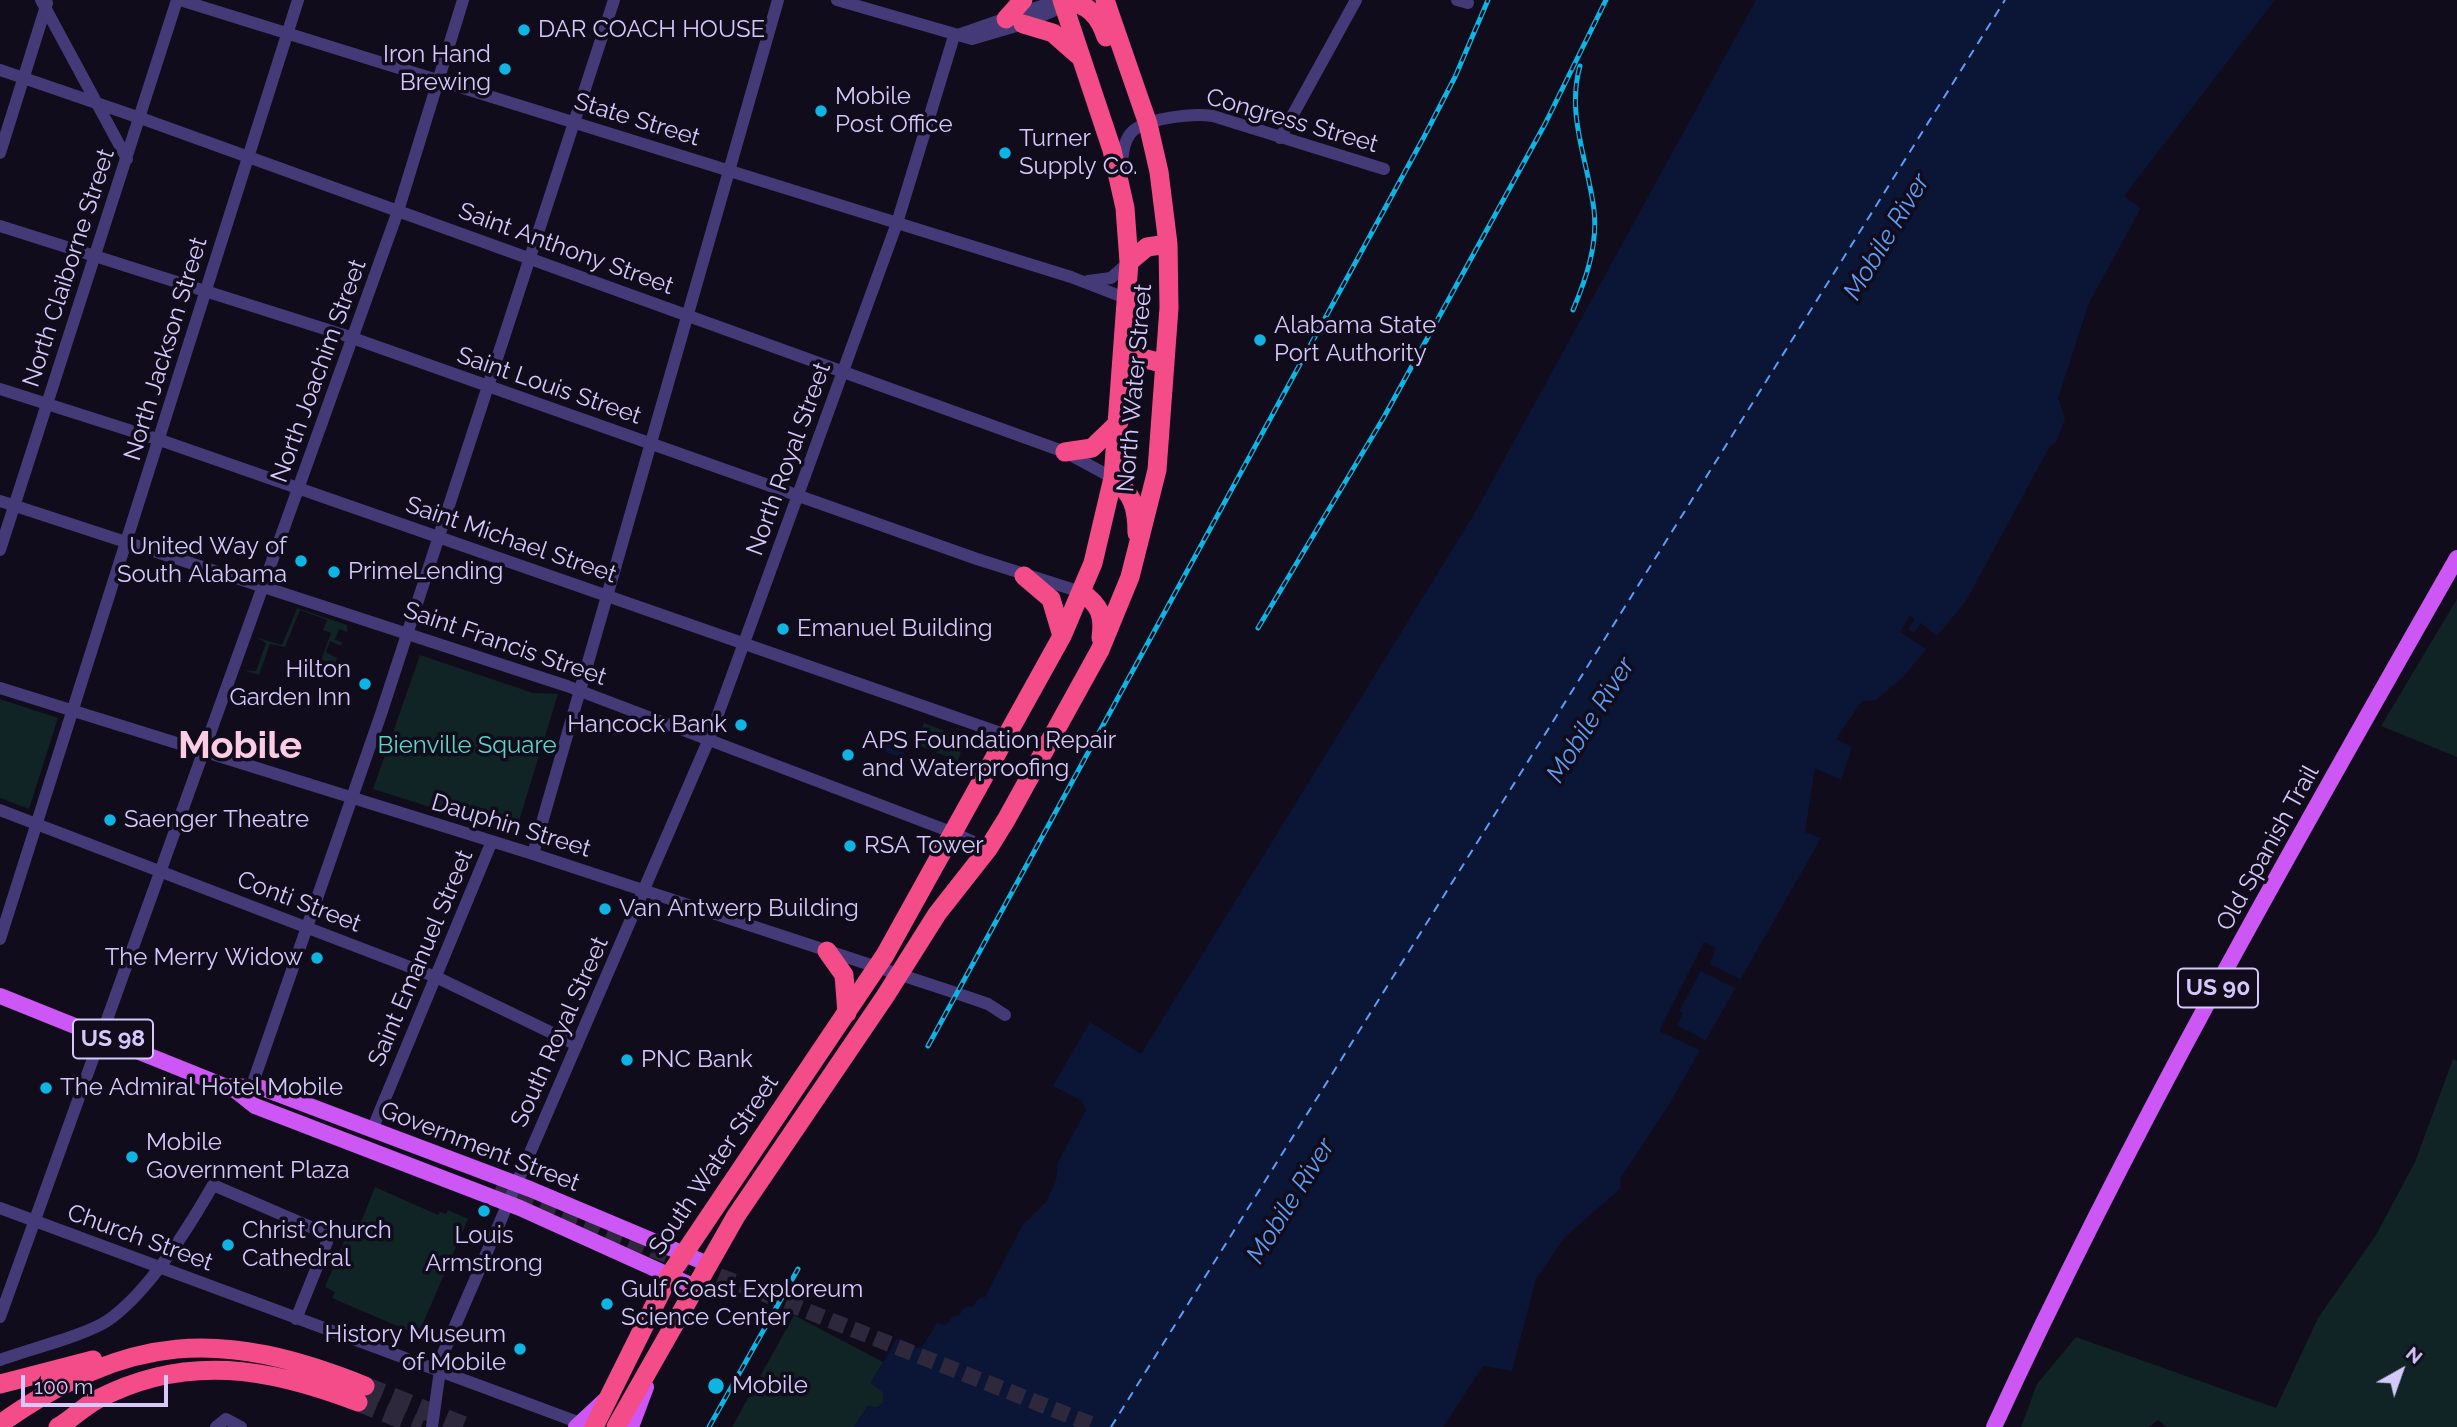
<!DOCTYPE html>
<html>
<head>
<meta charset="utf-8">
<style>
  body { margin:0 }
  #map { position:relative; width:2457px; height:1427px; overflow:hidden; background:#100c1b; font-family:Raleway,sans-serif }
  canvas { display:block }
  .north { position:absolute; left:2366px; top:1336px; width:70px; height:70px; -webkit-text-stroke:5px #100c1b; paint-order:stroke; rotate:40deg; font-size:19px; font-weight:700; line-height:28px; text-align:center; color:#d5c9fc }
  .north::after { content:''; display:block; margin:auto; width:24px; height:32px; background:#d5c9fc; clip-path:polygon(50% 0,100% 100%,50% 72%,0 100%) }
  .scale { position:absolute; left:21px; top:1375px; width:147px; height:32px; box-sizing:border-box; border:4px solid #d5c9fc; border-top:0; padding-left:9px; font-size:21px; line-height:24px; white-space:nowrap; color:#d5c9fc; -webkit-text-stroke:5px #100c1b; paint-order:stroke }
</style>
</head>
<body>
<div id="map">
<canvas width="2457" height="1427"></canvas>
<div class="north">N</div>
<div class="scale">100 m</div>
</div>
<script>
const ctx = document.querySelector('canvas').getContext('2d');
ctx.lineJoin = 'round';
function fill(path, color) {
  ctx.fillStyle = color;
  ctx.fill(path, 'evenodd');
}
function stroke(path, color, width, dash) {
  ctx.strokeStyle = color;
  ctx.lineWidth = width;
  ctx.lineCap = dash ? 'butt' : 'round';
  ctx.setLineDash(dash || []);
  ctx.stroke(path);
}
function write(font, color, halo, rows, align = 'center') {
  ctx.font = font + ' Raleway,sans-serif';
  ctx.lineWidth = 7;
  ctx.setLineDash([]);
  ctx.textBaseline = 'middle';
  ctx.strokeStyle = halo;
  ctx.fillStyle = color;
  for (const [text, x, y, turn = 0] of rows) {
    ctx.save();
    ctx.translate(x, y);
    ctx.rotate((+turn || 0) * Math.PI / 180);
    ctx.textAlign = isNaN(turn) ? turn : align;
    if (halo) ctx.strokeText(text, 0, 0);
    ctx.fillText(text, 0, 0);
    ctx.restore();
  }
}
const green = new Path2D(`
  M2457,599V757L2381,726Z
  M297,608L347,625V632L339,629L335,640L342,642L341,646L330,641L326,652L337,658L335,664L321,660L331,633L323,630L327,620L300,610L285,647L270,644L259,675L244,670L256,671L266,643L256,637L282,645Z
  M420,655L533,693L558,694L515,834L373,789Z
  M0,699L58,718L29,809L0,798Z
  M924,723L965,739L958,761L915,744Z
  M2453,1059L2457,1061V1427H2167L2158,1420L2149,1427H2021L2037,1384L2076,1337L2276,1408L2318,1318L2376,1235L2415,1162Z
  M375,1187L438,1215L440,1212L446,1214L448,1210L468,1219L418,1335L332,1298L335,1292L325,1287L353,1220L361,1222Z
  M794,1315L883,1362L871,1383L883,1392L884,1402L877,1408L868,1406L854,1427H732Z`);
const water = new Path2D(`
  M1756,0H2275L2124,196L2141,208L2089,303L2058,398L2065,419L2056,442L2050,446L1966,601L1904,676L1876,700L1862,701L1836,739L1852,747L1841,780L1815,768L1805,832L1821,838L1670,1103L1620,1179L1621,1188L1564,1238L1536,1279L1512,1371L1483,1366L1443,1427H854L868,1406L877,1408L884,1402L883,1392L871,1383L897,1338L916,1348L922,1347L937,1323L946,1325L953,1316H958L965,1307L973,1306L978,1299L985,1297L1022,1226L1047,1201L1056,1180L1058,1162L1086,1110L1082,1101L1053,1086L1090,1022L1141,1054L1473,516Z
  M894,728L911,734L902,758L875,748L881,732L891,736Z`);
const pier = new Path2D(`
  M1910,616L1915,619L1908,629L1914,633L1921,623L1937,636L1926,649L1900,632Z
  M1704,942L1716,948L1710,964L1740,979L1735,988L1701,971L1679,1011L1683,1014L1677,1025L1705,1040L1700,1050L1659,1031Z`);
const ferry = new Path2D(`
  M1111,1427L2005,0`);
const majorTunnel = new Path2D(`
  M496,1187L1098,1427`);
const highwayTunnel = new Path2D(`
  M365,1386L467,1427
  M358,1402L421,1427`);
const minor = new Path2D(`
  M41,0L127,159
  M180,0L1071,277L1128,299
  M837,0L972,39L1023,24L1053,11L1063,3
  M1457,0L1468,3
  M955,36L1047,4H1060
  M0,70L146,120L1065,452L1113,478
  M1280,138L1356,0
  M0,153L47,3
  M1121,171C1123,159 1122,145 1130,134C1142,118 1194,113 1213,116L1384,169
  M0,226L344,335L977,559L1081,592
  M1088,281L1111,278L1129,262
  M0,389L160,440L1006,735
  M0,501L567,686L954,833L988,849
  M0,550L177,0
  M0,688L533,854L956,993L988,1004L1005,1015
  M0,810L436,977L577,1045
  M533,854L778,0
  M0,939L298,0
  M249,1094L381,714L614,0
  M372,1130L492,841
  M0,1208L580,1423
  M0,1317L398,211L463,0
  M0,1360C27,1350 86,1335 107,1321C147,1294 189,1227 213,1185L327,1234V1242L296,1319
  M216,1427L226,1419L241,1427
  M432,1427L442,1356L709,739L897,223L954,36`);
const major = new Path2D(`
  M0,996L239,1092
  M232,1086L262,1088L530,1189L708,1264
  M231,1087L255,1106L520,1208L695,1287
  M576,1427L605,1400
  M631,1427L646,1387
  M1994,1427C2131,1129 2295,842 2457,558`);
const highway = new Path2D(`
  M1063,3C1087,0 1100,18 1106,37
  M1006,19L1023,0
  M1023,24L1053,33L1078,55
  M1129,262L1147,247L1168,244
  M1134,334L1135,356L1165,364
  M1065,452L1092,448L1119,422
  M1113,478C1133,494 1137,508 1137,533
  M1024,576L1051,599L1062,636
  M1081,592C1100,605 1104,615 1101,638
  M827,951L844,975L847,1013
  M0,1384L93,1360
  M0,1424C129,1333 220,1328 365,1386
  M58,1427C72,1419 83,1407 98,1399C186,1353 270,1368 358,1402
  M594,1427L669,1276L885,955L1062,636L1093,563L1113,478L1129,262L1125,208L1112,150L1062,0
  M616,1427L736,1216L886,995L937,914L988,849L1006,820L1100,650L1130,577L1157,470L1169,308L1168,244L1159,172L1148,124L1105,0`);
const rail = new Path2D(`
  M1573,310C1586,279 1598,245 1594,210C1588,161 1566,115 1580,66
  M1258,628L1384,417L1545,124L1606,0
  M928,1046L1425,135L1455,77L1488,0
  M709,1427L798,1269`);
const markers = [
  [524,30,7,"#0eb4e4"],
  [505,69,7,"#0eb4e4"],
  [821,111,7,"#0eb4e4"],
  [1005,153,7,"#0eb4e4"],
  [1260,340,7,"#0eb4e4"],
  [301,561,7,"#0eb4e4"],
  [334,572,7,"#0eb4e4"],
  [783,629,7,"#0eb4e4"],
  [365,684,7,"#0eb4e4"],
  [741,725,7,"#0eb4e4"],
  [848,755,7,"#0eb4e4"],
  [110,820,7,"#0eb4e4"],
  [850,846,7,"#0eb4e4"],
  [605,909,7,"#0eb4e4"],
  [317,958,7,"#0eb4e4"],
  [627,1060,7,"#0eb4e4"],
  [46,1088,7,"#0eb4e4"],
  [132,1157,7,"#0eb4e4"],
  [484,1211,7,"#0eb4e4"],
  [228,1245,7,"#0eb4e4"],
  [607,1304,7,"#0eb4e4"],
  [520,1349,7,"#0eb4e4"],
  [716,1386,9,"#0eb4e4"]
];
const shields = [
  [2218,988,80],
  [113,1039,80]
];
const shieldNames = [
  ["US 90",2218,988],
  ["US 98",113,1039]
];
const poiNames = [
  ["DAR COACH HOUSE",538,30],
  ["Iron Hand",491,55,"right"],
  ["Brewing",491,83,"right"],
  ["Mobile",835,97],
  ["Post Office",835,125],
  ["Turner",1019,139],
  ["Supply Co.",1019,167],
  ["Alabama State",1274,326],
  ["Port Authority",1274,354],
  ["United Way of",287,547,"right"],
  ["South Alabama",287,575,"right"],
  ["PrimeLending",348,572],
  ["Emanuel Building",797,629],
  ["Hilton",351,670,"right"],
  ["Garden Inn",351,698,"right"],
  ["Hancock Bank",727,725,"right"],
  ["APS Foundation Repair",862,741],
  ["and Waterproofing",862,769],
  ["Saenger Theatre",124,820],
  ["RSA Tower",864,846],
  ["Van Antwerp Building",619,909],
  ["The Merry Widow",303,958,"right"],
  ["PNC Bank",641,1060],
  ["The Admiral Hotel Mobile",60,1088],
  ["Mobile",146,1143],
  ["Government Plaza",146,1171],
  ["Christ Church",242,1231],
  ["Cathedral",242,1259],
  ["Louis",484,1236,"center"],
  ["Armstrong",484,1264,"center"],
  ["Gulf Coast Exploreum",621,1290],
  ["Science Center",621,1318],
  ["History Museum",506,1335,"right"],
  ["of Mobile",506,1363,"right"],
  ["Mobile",732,1386]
];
const streetNames = [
  ["State Street",637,120,17],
  ["Congress Street",1292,121,16],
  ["Saint Anthony Street",566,249,20],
  ["North Claiborne Street",69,268,-72],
  ["North Jackson Street",166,349,-73],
  ["North Joachim Street",319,371,-70],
  ["Saint Louis Street",549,386,19],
  ["North Water Street",1135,388,-85],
  ["North Royal Street",789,459,-70],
  ["Saint Michael Street",511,540,19],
  ["Saint Francis Street",505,644,19],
  ["Dauphin Street",511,826,17],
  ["Old Spanish Trail",2268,848,-61],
  ["Conti Street",299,902,21],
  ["Saint Emanuel Street",421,958,-67],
  ["South Royal Street",560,1032,-66],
  ["Government Street",480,1147,21],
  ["South Water Street",714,1165,-56],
  ["Church Street",140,1238,20]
];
const parkNames = [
  ["Bienville Square",467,746]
];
const waterNames = [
  ["Mobile River",1887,237,-59],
  ["Mobile River",1591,720,-58],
  ["Mobile River",1291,1201,-58]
];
const townNames = [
  ["Mobile",240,747]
];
fill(green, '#102325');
fill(water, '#0b1535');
fill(pier, '#100c1b');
stroke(ferry, '#5e9df5', 2, [9, 7]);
stroke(majorTunnel, '#2e283d', 16, [16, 8]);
stroke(highwayTunnel, '#2e283d', 19, [19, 10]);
stroke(minor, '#443a77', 12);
stroke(major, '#cd57f5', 16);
stroke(highway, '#f44c88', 19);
stroke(rail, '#0eb4e4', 5);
stroke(rail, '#100c1b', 2.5, [8]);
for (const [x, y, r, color] of markers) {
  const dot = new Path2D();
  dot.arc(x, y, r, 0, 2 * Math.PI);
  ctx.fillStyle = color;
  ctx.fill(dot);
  stroke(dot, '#100c1b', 2.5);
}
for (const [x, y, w] of shields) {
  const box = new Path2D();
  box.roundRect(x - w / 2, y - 19.5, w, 39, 5);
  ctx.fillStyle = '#100c1b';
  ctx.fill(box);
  stroke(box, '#d5c9fc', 2);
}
write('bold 23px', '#d5c9fc', null, shieldNames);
write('24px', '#d5c9fc', '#100c1b', poiNames, 'left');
write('24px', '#d5c9fc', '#100c1b', streetNames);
write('24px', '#5bd6c6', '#100c1b', parkNames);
write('italic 26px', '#5e9df5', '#100c1b', waterNames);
write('bold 38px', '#fccbe4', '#100c1b', townNames);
</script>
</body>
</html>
